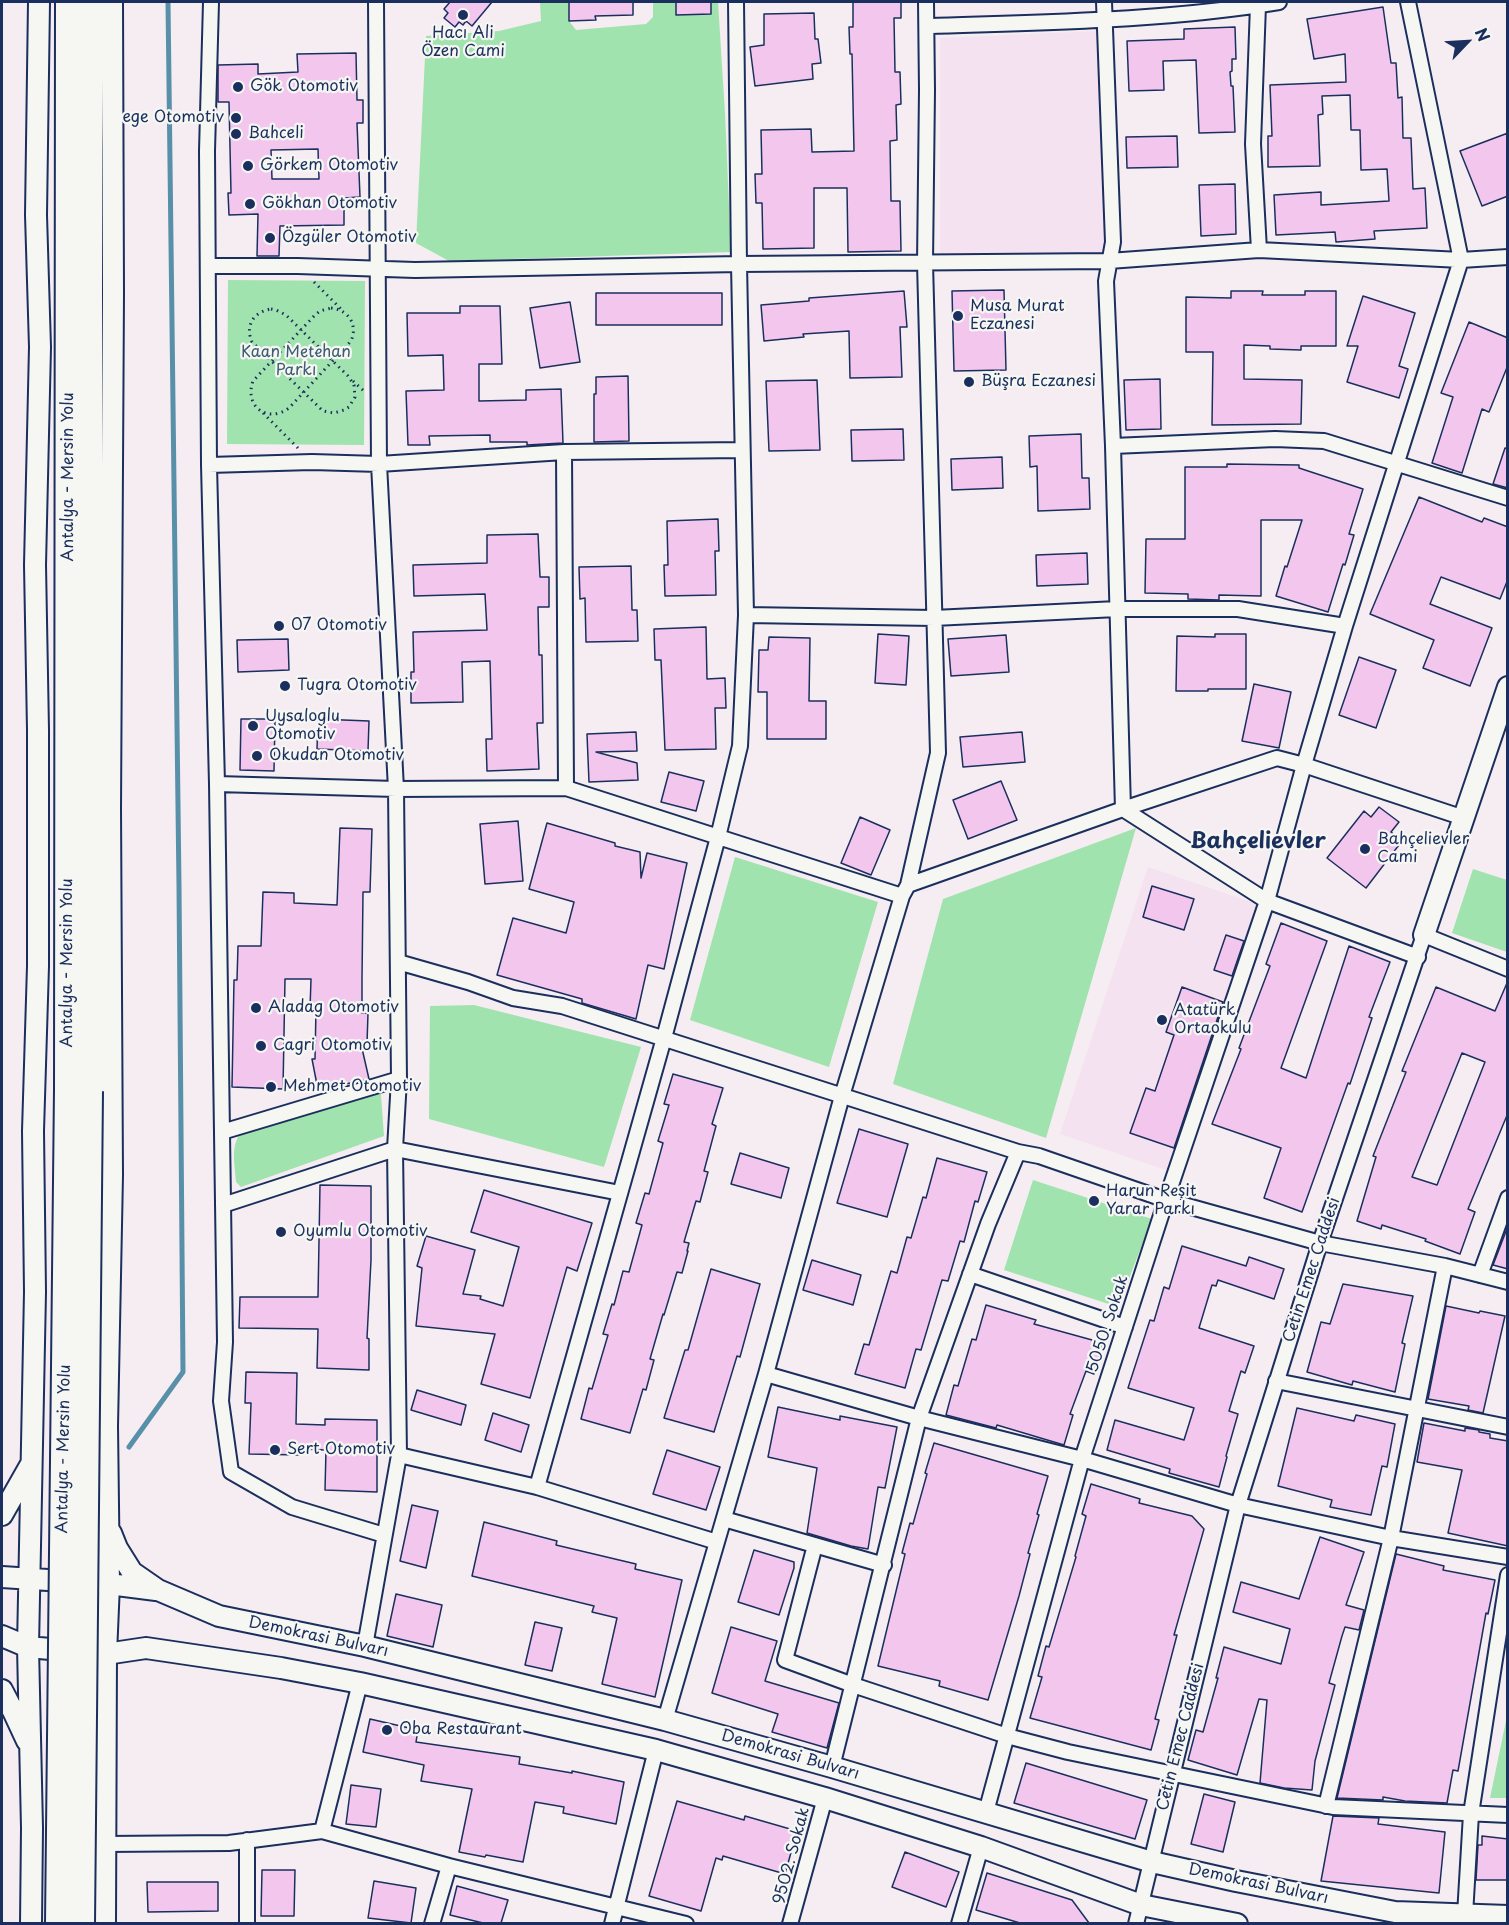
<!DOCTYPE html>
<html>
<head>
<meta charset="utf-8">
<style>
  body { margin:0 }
  #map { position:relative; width:1509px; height:1925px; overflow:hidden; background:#f5edf1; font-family:"Playpen Sans",sans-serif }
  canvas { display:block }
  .frame { position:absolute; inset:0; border:3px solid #1b2f5e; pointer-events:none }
  .north { position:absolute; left:1437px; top:12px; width:60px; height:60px; -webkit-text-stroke:4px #f6f6f2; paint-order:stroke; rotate:65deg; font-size:16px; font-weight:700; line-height:24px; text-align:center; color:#1b2f5e }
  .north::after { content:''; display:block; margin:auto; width:21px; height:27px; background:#1b2f5e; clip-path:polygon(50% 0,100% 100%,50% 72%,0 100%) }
</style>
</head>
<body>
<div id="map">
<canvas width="1509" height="1925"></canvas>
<div class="frame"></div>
<div class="north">N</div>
</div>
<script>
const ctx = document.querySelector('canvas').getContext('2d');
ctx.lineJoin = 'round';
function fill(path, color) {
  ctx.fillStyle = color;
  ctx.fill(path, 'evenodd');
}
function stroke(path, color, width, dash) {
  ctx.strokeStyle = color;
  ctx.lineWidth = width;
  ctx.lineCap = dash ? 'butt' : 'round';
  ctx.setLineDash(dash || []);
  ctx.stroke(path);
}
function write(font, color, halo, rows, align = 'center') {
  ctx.font = font + ' "Playpen Sans",sans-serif';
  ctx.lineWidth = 4.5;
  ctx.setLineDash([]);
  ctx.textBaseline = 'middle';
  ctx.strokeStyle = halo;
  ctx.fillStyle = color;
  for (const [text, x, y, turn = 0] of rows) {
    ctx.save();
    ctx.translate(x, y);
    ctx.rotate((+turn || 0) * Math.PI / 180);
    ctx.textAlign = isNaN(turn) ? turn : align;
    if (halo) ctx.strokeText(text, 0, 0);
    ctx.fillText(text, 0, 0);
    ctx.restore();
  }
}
const built = new Path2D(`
  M1097,31L1106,256L940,259V38Z
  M1148,867L1263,906L1175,1173L1060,1134Z`);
const green = new Path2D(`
  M540,2H569V21L576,30L646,24L653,17V2H718L725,113L731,252L449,261L416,243L426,36L499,31L541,21Z
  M228,280L365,281L364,445L227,444Z
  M1136,828L1046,1138L893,1084L943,899Z
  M735,857L878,902L829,1067L690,1020Z
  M1473,869L1507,880V952L1452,933Z
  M474,1005L641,1047L604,1167L429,1119L430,1006Z
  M380,1082L384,1136L241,1187L236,1182C235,1163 229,1144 244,1129Z
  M1033,1180L1152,1219L1118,1307L1004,1270Z
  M1507,1716V1798H1490Z`);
const stream = new Path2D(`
  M129,1447L183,1372L179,886L168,2`);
const building = new Path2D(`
  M450,2H492L472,26L466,21L463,25L459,22L455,27L444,18L448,13L444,9Z
  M569,2H633V15L595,16L596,20L569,21Z
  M676,2H711V14L676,15Z
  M853,2H901V18H894L895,72H900L901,104L896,105L897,140L890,141L891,201H900L901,251L848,252L847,188H814V248L763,249L762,203H756L755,174H762L761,130L811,129L812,152L854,151L852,54H850L849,27H853Z
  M1383,7L1391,63H1396L1398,98L1402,97L1403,138H1411L1413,189L1425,188L1427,228L1374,231L1375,239L1336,242L1335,232L1276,235L1274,195L1321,192V205L1389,201L1387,169L1361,170L1360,130H1351L1350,95L1322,96L1323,114L1318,115L1320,166L1268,167V136H1272L1270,85L1346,82L1345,54L1314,59L1307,19Z
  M814,13L815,39H818L821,63L812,64L813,79L755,86L750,47L764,45V14Z
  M1235,27L1236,59H1232V71L1230,72L1231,86H1233L1235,132L1199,133L1196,60L1163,61L1164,90L1129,91L1127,41L1184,39V29Z
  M356,53L357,100H363V123H357L360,197L344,198V225L280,226L279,256H257L258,214L229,215L228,193H231L229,102H218V65L258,64V74L298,72L297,54ZM318,149L319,179H272L271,150Z
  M1508,133V196L1482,206L1460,151Z
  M1177,136L1178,167L1127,168L1126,137Z
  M1235,184L1236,234L1201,236L1199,185Z
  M1004,290L1006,370L954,371L952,291Z
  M904,291L907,327H900L902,377L850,378L849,331L803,334L804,337L764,341L761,305L809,301V298Z
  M1231,291H1263L1262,295H1305V291H1336V346H1301V350L1270,349V346L1244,345V379L1302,380L1301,424L1212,425L1213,352H1186V297L1231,298Z
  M596,293H722V325H596Z
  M1363,296L1415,313L1399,366L1408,369L1399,398L1347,382L1358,346H1347Z
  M570,302L580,362L540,368L530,308Z
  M460,306H500L502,364H479V401L526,400V390L561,389L563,443L527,445V442H490V435L429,436L430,445H408L406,391L444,390L443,355L408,356L407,313H460Z
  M1469,322L1508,338V365L1489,412L1482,409L1462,473L1432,463L1453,397L1441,393Z
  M628,376L629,441L594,442V394H596V377Z
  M1160,379L1161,429L1126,430L1124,380Z
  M817,380L820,450L769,451L766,381Z
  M903,429L904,460L852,461L851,430Z
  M1081,434L1082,478H1089L1090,509L1038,511L1037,466L1030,467L1029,436Z
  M1505,448L1508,449V488L1493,484Z
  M1002,457L1003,488L952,490L951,459Z
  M1227,464L1299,465V468L1363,489L1349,534L1354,535L1345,565L1343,564L1328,612L1276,596L1285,566L1287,567L1302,520H1261V596L1219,595V600L1188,599V594L1145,593L1146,539H1185V467H1227Z
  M1419,497L1482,522L1484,518L1508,527V579L1500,599L1441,577L1430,604L1492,628L1470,686L1423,668L1434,640L1370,614Z
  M718,519L719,551H715L716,595L665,596L664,565H668L667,521Z
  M538,534L540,577H549V607H538L539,655H542L543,723H537L539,769L487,771L486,739H492L490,661L462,662L463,702L411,703V672H414L413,632L487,630L485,594L414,596L413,565L487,563V535Z
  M1087,553L1088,584L1037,586L1036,555Z
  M631,566L632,610H637L638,641L586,642L585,598L580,599L579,567Z
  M706,627L707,679L725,678L726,708H715L716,749L665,750L661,660H655L654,629Z
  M878,634L909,636L906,685L875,683Z
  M1215,634H1246V689H1208V691H1176L1177,636L1215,637Z
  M1006,635L1009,672L951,676L948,639Z
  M769,637L810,638L809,701H826V739H767V692H758L759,650H768Z
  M288,639L289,670L238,672L237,640Z
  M1359,657L1396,670L1376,728L1339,715Z
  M1254,684L1291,692L1279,748L1242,741Z
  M241,719H275L274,771L240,770Z
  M318,719L369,721L368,751L317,749Z
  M636,732L637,751L596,752L637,763L638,780L589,782L587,734Z
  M1022,732L1025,762L963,767L960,737Z
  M669,772L704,781L696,811L661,802Z
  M1001,781L1017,820L968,839L953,800Z
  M1379,807L1399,822L1391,832L1402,841L1366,888L1327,858L1364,811L1371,817Z
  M860,817L890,830L871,875L841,863Z
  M518,821L523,881L485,884L480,824Z
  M547,823L615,843V846L640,852L641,878L647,853L687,863L664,969L648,965L636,1019L582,1003V999L497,975L513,918L566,933L574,902L529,889Z
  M340,828L372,829L370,892H363L362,979V1013H368L367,1044H361L369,1079L318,1090L312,1059H315L316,1009H310L311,979H285L283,1089L232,1087L234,980H237L238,946H261L263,892L294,893V903L337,905Z
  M1152,886L1194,899L1184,930L1143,917Z
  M1281,923L1327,941L1281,1068L1306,1078L1349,946L1390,962L1369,1017L1372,1018L1350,1084L1348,1083L1302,1212L1264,1198L1281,1148L1212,1124L1241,1049L1239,1048L1270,966L1266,964Z
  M1226,935L1244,941L1232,976L1214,970Z
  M1507,983L1508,1113L1468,1209L1475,1212L1460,1254L1425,1241L1426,1239L1382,1225L1381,1229L1357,1221L1376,1157L1373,1156L1406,1072L1402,1071L1436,987L1495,1011ZM1462,1053L1485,1062L1437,1185L1412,1177Z
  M1182,987L1223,1002L1174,1148L1130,1133L1146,1088L1155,1091L1174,1035L1166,1032Z
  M673,1074L723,1088L712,1124L716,1126L704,1171L708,1172L700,1202L696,1201L684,1242L689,1243L687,1251H688L682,1273L677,1272L664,1315L663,1314L650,1359L654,1360L646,1390L643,1389L630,1433L581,1419L589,1388L592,1389L608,1335L603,1334L612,1304L614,1305L623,1271L629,1272L642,1225L636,1223L645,1193L649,1194L663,1143L658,1141L669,1105L664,1104Z
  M859,1129L908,1144L887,1217L837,1203Z
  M740,1153L789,1168L781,1198L731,1184Z
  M937,1158L987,1172L978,1202L975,1201L964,1242L960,1241L948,1281L942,1280L921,1350L916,1349L905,1388L855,1374L864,1344L869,1345L891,1271L897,1273L907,1237L911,1238L923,1197L926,1198Z
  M320,1185L371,1186V1260L367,1338L369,1339V1370L317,1368L318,1329L239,1328L240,1297H318Z
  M484,1190L592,1223L577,1271L567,1267L530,1398L481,1384L495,1334L416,1326L422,1268L417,1266L426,1236L475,1250L463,1294L481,1296L480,1299L503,1306L519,1247L471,1232Z
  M1508,1226V1269L1493,1265Z
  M1182,1246L1246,1266L1249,1257L1284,1269L1274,1299L1218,1280L1216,1286L1212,1285L1199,1328L1254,1346L1245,1373L1241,1371L1229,1411L1238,1414L1226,1456L1227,1457L1219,1487L1169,1473L1170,1469L1107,1450L1115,1420L1184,1440L1194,1408L1128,1388L1150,1320L1154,1321L1164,1287L1169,1289Z
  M812,1260L861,1275L853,1305L803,1290Z
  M711,1269L760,1284L740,1357L737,1356L714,1432L664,1418L685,1350H688Z
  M1343,1284L1413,1296L1402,1343L1405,1344L1395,1392L1353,1381L1352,1385L1307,1372L1321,1322L1330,1324Z
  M986,1305L1036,1320L1034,1324L1103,1343L1094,1374L1086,1371L1070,1414L1073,1415L1064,1445L997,1425L996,1428L946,1415L954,1385L958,1386L972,1339L976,1340Z
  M1446,1306L1479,1313L1480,1311L1505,1316L1483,1413L1468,1410L1469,1406L1428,1399Z
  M246,1372L297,1373L296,1424L325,1425V1419L377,1420V1492L325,1490L326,1450L301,1449V1455L249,1454L251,1403H245Z
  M417,1390L466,1405L461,1425L411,1410Z
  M778,1407L840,1420V1416L897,1427L885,1488L878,1487L868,1549L851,1546L807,1533L817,1468L768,1457Z
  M1297,1408L1354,1421L1356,1415L1395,1424L1387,1467L1382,1466L1371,1515L1330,1507L1332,1500L1278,1486Z
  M493,1413L529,1425L521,1452L485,1440Z
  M1424,1423L1465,1431V1428L1479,1430V1432L1490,1434V1438L1508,1441V1546L1448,1533L1462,1470L1417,1462Z
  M934,1443L1048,1476L1037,1514L1039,1515L1028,1553L1030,1554L1019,1596L988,1700L939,1686L940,1681L878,1666L905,1554L902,1553L910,1523L913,1524L927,1474L925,1473Z
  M667,1450L720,1467L706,1510L653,1494Z
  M1091,1484L1140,1499L1139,1503L1192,1516L1204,1529L1174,1635H1177L1155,1719L1159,1720L1151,1750L1030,1718L1042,1677L1038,1676L1046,1646L1049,1647L1076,1557L1075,1556L1086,1516L1082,1514Z
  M412,1505L438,1511L426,1568L400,1561Z
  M484,1522L557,1541L556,1545L636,1564L635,1569L682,1580L655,1697L602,1684L617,1618L592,1612L594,1606L472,1576Z
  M1320,1537L1364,1552L1346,1605L1364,1610L1359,1630L1345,1627L1342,1636L1329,1683L1335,1685L1315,1761L1312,1790L1284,1788L1260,1783L1267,1700L1259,1699L1237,1775L1188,1760L1196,1730L1203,1732L1218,1678H1216L1224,1647L1281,1664L1290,1629L1233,1612L1241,1582L1299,1599Z
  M754,1550L794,1562V1568L779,1615L738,1602Z
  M1396,1554L1444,1566L1443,1570L1495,1580L1488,1614L1486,1613L1458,1771L1453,1770L1447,1803L1405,1801L1383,1797V1800L1337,1798Z
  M396,1594L442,1605L433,1647L387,1636Z
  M535,1622L562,1628L552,1671L525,1665Z
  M731,1627L777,1641L765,1681L839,1703L827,1748L772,1732L778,1714L712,1693Z
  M370,1719L418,1730L416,1742L520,1757L519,1764L572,1773V1771L624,1782L616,1824L563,1813L564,1807L535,1802L523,1862L486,1855L485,1857L459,1852L472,1789L421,1781L424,1765L363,1752Z
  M1026,1763L1147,1800L1135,1839L1014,1803Z
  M351,1785L381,1789L376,1827L346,1824Z
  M1204,1794L1235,1802L1223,1852L1191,1844Z
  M677,1801L744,1820L745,1816L797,1831L785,1874L723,1856L722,1860L716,1858L701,1911L649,1896Z
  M1333,1816L1379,1818L1378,1824L1445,1832L1439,1893L1321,1881Z
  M1482,1836L1508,1839V1880H1476L1478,1845H1482Z
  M905,1852L959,1872L946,1907L892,1887Z
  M262,1870H295L294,1916H261Z
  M987,1873L1072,1900L1089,1923H1020L976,1910Z
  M374,1881L416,1888L411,1923L368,1918Z
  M147,1882H218V1911L148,1912Z
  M457,1886L508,1900L501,1923H483L450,1915Z`);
const path = new Path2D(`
  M314,282L341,309
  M331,308C349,310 358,325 351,341L289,408C267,424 244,406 253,381L315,315L320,311Z
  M271,309L276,310L286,315L348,376L354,385L355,397L349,407L344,410L334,413L323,411L252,342C245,326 253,312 271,309Z
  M353,381L364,391
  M263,413L298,448`);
const street = new Path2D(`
  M211,2L207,151L209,465L217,784L225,1342L221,1401L231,1472L292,1507L384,1535
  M1104,2L1113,242L1106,281L1113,446L1123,809L1267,901L1418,957
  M1258,5L1253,144L1259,250
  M928,26C1045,22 1163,21 1279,2
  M208,266H298L415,270L739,264L1109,261L1259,250L1461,260L1508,257
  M1113,446L1275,439L1324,441L1508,498
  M564,452L566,788
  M209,465L312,462L379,464L564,452L742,450
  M746,615L934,618L1117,609H1238L1345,626
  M217,784L396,789L566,788L902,896
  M908,885L1123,809L1277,758L1304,765L1464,818
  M398,962L468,982L513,998L562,1006L1018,1152L1039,1156L1166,1200L1320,1243L1445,1266L1508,1282
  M222,1132L399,1079
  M223,1205L395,1149L620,1193
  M970,1274L1125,1327
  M1480,1275L1508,1198
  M766,1374L919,1418L1082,1459L1238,1505L1391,1538L1508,1557
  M1276,1381L1508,1427
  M399,1455L537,1487L717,1542
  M537,1487L664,1038L718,837L740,746L746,615L739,264L736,2
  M724,1519L884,1565
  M815,1545L785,1660L853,1685L1007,1736L1068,1752L1333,1807L1508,1815
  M365,1646L399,1455L395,1149L399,1079L396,789L379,464L376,2
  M665,1720L766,1374L842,1096L902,896L908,885L938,753L925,263L927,90L926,2
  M832,1767L919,1418L988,1224L1018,1152
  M1326,1806L1391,1538L1445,1266
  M986,1812L1082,1459L1166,1200L1267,901L1304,765L1345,626L1461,260L1408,2
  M322,1831L360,1683
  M105,1844L229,1843L322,1831L449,1866L686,1924
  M1465,1915L1471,1814L1508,1575
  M247,1924V1840
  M432,1924L449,1866
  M612,1924L656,1750
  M790,1924L825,1798
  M959,1924L981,1847
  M1136,1924L1238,1505L1320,1243L1424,935L1508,969`);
const secondary = new Path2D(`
  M1424,935L1508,687
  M2,1515L31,1464
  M111,1533L117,1548L132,1572L158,1590L219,1616L365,1646L665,1720L832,1767L1152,1862L1236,1881L1395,1912L1508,1916
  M2,1577L109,1584L156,1590
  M2,1636L28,1647L106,1654L146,1648L281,1668L360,1683L656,1750L825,1798L981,1847L1141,1905L1237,1924
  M2,1690L13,1711L27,1741
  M31,1924L32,1828L28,1647L35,1292L33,1131L38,966V730L35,565L40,347L36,215L39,2
  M105,1924L106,1654L109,1584L107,1426L112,1175L110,808L113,293L112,2`);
const highway = new Path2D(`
  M68,1089L69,2
  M89,1091V148L91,2`);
const highwayBridge = new Path2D(`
  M59,1923L68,1089
  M81,1924L89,1091`);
const markers = [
  [463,15,6,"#1b2f5e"],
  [238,87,6,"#1b2f5e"],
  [236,118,6,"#1b2f5e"],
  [236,134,6,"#1b2f5e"],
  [248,166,6,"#1b2f5e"],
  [250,204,6,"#1b2f5e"],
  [270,238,6,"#1b2f5e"],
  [958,316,6,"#1b2f5e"],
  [969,382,6,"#1b2f5e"],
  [279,626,6,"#1b2f5e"],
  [285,686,6,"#1b2f5e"],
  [253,726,6,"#1b2f5e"],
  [257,756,6,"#1b2f5e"],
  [1365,849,6,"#1b2f5e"],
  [256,1008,6,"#1b2f5e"],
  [1162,1020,6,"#1b2f5e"],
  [261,1046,6,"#1b2f5e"],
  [271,1087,6,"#1b2f5e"],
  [1094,1201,6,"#1b2f5e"],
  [281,1232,6,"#1b2f5e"],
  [275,1450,6,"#1b2f5e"],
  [387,1730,6,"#1b2f5e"]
];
const poiNames = [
  ["Hacı Ali",463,34,"center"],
  ["Özen Cami",463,52,"center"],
  ["Gök Otomotiv",250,87],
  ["ege Otomotiv",224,118,"right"],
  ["Bahceli",248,134],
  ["Görkem Otomotiv",260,166],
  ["Gökhan Otomotiv",262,204],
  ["Özgüler Otomotiv",282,238],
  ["Musa Murat",970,307],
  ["Eczanesi",970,325],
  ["Büşra Eczanesi",981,382],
  ["07 Otomotiv",291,626],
  ["Tugra Otomotiv",297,686],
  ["Uysaloglu",265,717],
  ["Otomotiv",265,735],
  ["Okudan Otomotiv",269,756],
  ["Bahçelievler",1377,840],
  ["Cami",1377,858],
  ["Aladag Otomotiv",268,1008],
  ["Atatürk",1174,1011],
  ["Ortaokulu",1174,1029],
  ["Cagri Otomotiv",273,1046],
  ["Mehmet Otomotiv",283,1087],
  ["Harun Reşit",1106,1192],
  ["Yarar Parkı",1106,1210],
  ["Oyumlu Otomotiv",293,1232],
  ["Sert Otomotiv",287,1450],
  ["Oba Restaurant",399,1730]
];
const parkNames = [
  ["Kaan Metehan",296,353],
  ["Parkı",296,371]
];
const streetNames = [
  ["Antalya - Mersin Yolu",69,477,-90],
  ["Antalya - Mersin Yolu",68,963,-90],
  ["Cetin Emec Caddesi",1312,1270,-72],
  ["5050. Sokak",1108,1324,-72],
  ["Antalya - Mersin Yolu",64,1449,-89],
  ["Demokrasi Bulvarı",318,1637,12],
  ["Cetin Emec Caddesi",1181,1737,-76],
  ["Demokrasi Bulvarı",790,1755,16],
  ["9502. Sokak",792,1856,-75],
  ["Demokrasi Bulvarı",1258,1884,12]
];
const districtNames = [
  ["Bahçelievler",1258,842]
];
fill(built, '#f4e2f0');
fill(green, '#a0e3ae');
stroke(stream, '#5890aa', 5);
fill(building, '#f3c7ed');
stroke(building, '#1b2f5e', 1.5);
stroke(street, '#1b2f5e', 18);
stroke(secondary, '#1b2f5e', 24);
stroke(highway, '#1b2f5e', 30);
stroke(path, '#1b2f5e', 3, [1.5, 4.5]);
stroke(street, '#f6f6f2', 14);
stroke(secondary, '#f6f6f2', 20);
stroke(highway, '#f6f6f2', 26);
stroke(highwayBridge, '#1b2f5e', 30, []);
stroke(highwayBridge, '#f6f6f2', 26);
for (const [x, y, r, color] of markers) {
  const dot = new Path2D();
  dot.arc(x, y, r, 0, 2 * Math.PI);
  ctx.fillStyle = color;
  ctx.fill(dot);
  stroke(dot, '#f6f6f2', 2);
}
write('16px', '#1b2f5e', '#f6f6f2', poiNames, 'left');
write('16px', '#3c5c72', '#f6f6f2', parkNames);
write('16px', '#1b2f5e', '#f6f6f2', streetNames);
write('bold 22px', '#1b2f5e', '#f6f6f2', districtNames);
</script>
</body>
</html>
